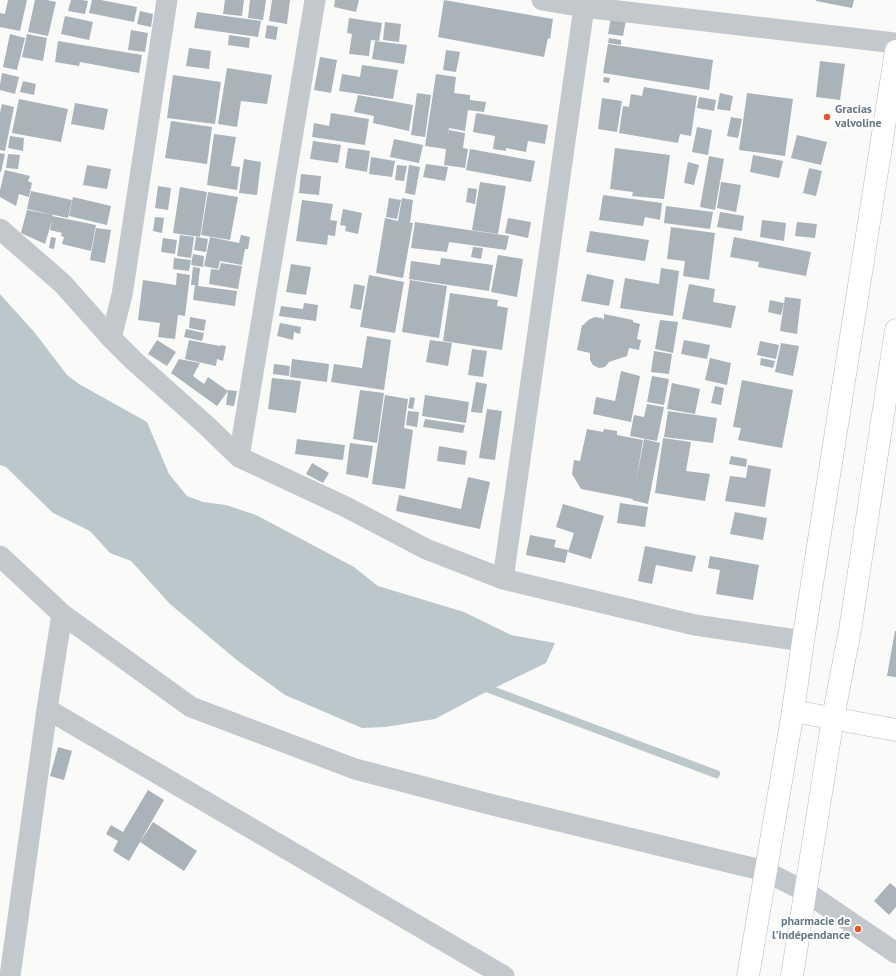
<!DOCTYPE html>
<html>
<head>
<meta charset="utf-8">
<style>
  body { margin:0 }
  canvas { display:block; background:#fafaf8 }
</style>
</head>
<body>
<canvas width="896" height="976"></canvas>
<script>
const ctx = document.querySelector('canvas').getContext('2d');
ctx.lineJoin = 'round';
function fill(path, color) {
  ctx.fillStyle = color;
  ctx.fill(path, 'evenodd');
}
function stroke(path, color, width, dash) {
  ctx.strokeStyle = color;
  ctx.lineWidth = width;
  ctx.lineCap = dash ? 'butt' : 'round';
  ctx.setLineDash(dash || []);
  ctx.stroke(path);
}
function write(font, color, halo, rows, align = 'center') {
  ctx.font = font + ' "PT Sans",sans-serif';
  ctx.lineWidth = 4;
  ctx.setLineDash([]);
  ctx.textBaseline = 'middle';
  ctx.strokeStyle = halo;
  ctx.fillStyle = color;
  for (const [text, x, y, turn = 0] of rows) {
    ctx.save();
    ctx.translate(x, y);
    ctx.rotate((+turn || 0) * Math.PI / 180);
    ctx.textAlign = isNaN(turn) ? turn : align;
    if (halo) ctx.strokeText(text, 0, 0);
    ctx.fillText(text, 0, 0);
    ctx.restore();
  }
}
const water = new Path2D(`
  M0,294L35,333L67,375L79,384L147,422L169,474L187,496L203,502L226,505L256,515L354,567L378,586L464,612L511,635L555,643L546,663L480,695L435,719L385,727L362,728L285,695L238,661L170,604L131,561L110,553L90,531L53,513L6,467L0,465Z`);
const stream = new Path2D(`
  M481,686L716,774`);
const building = new Path2D(`
  M8,0H27L20,31L0,27V13L5,14Z
  M35,0H47L56,2L48,36L28,32Z
  M71,0H82L88,1L85,14L68,11Z
  M92,0H101L137,7L134,22L89,13Z
  M225,0H244L242,16L223,14Z
  M250,0H266L263,20L248,18Z
  M272,0H290L287,24L269,21Z
  M335,0H359L356,12L334,7Z
  M444,0L553,19L550,39L548,38L544,57L438,37Z
  M816,0H854L852,8L816,1Z
  M140,11L153,14L151,27L137,24Z
  M197,12L261,21L258,37L194,28Z
  M65,16L93,22L89,40L61,34Z
  M349,18L382,23L379,41L371,40L369,56L349,54L352,34L347,33Z
  M611,18L626,20L623,36L608,34Z
  M385,22L401,24L399,42L383,40Z
  M267,25L278,27L276,40L265,38Z
  M131,30L148,33L145,52L128,50Z
  M10,34L25,38L17,70L3,67Z
  M27,34L47,38L43,61L22,57Z
  M229,35L250,38L249,48L228,45Z
  M609,38L621,40V45L608,43Z
  M58,41L142,55L139,73L80,62L79,66L55,62Z
  M375,41L407,45L404,64L372,59Z
  M608,44L713,60L709,90L603,73Z
  M189,48L211,51L209,69L186,66Z
  M446,50L460,52L456,72L443,70Z
  M320,57L337,60L331,93L314,90Z
  M820,61L845,64L840,100L816,97Z
  M362,65L398,70L393,99L339,91L342,74L360,77Z
  M227,68L272,75L267,104L241,101L237,127L218,124Z
  M2,73L19,77L15,94L0,90V85Z
  M436,74L456,77L454,93L470,95V100L486,102L484,112L468,110L465,131L449,128L447,141L449,130L465,133L463,148L468,149L465,168L444,165L446,149L425,146Z
  M173,75L221,82L215,124L167,118Z
  M604,77L610,78L609,83L603,82Z
  M23,81L36,84L34,95L20,92Z
  M644,87L697,96L691,136L680,134L678,143L619,133L623,106L629,107L631,94L642,96Z
  M417,93L431,95L425,137L411,135Z
  M720,93L733,96L730,111L717,109Z
  M747,93L793,99L785,156L739,150Z
  M358,95L413,105L409,131L373,123L374,116L354,112Z
  M699,97L716,100L714,111L697,108Z
  M602,98L622,101L617,132L598,129Z
  M19,99L68,109L61,142L12,133Z
  M75,103L108,109L104,130L71,124Z
  M2,104L14,107L5,151L0,150V112Z
  M331,113L369,119L365,145L312,137L314,123L329,126Z
  M476,113L548,125L545,144L528,141L526,152L506,148V151L493,149L495,136L473,132Z
  M731,117L742,119L738,138L727,136Z
  M171,121L212,127L207,164L165,158Z
  M697,127L712,130L708,155L692,152Z
  M214,134L236,137L231,166L240,167L237,190L207,185Z
  M797,135L827,142L821,165L791,158Z
  M10,136L24,138L23,151L8,148Z
  M394,139L423,145L419,163L390,157Z
  M313,141L341,145L338,163L310,159Z
  M348,148L370,151L367,172L345,168Z
  M615,148L670,155L664,199L632,196L633,192L610,189Z
  M470,149L535,161L531,182L466,170Z
  M0,153L5,154L1,172H0Z
  M8,154L20,155L18,169L6,168Z
  M753,155L783,161L779,178L750,172Z
  M709,156L724,159L715,210L700,207Z
  M371,157L395,161L392,177L369,174Z
  M244,159L261,162L257,195L239,193Z
  M688,162L699,165L694,185L684,183Z
  M426,164L448,167L445,181L423,177Z
  M87,165L111,169L107,189L83,185Z
  M397,165L407,166L404,181L395,180Z
  M409,165L420,167L415,195L405,193Z
  M809,168L822,171L816,196L803,193Z
  M5,170L30,176L28,181L32,183L29,197L19,194L16,206L0,197V190Z
  M301,174L321,176L319,195L299,193Z
  M480,182L506,186L498,234L472,230Z
  M721,182L741,185L736,212L717,208Z
  M158,186L171,188L168,210L155,208Z
  M180,187L207,192L200,237L173,233Z
  M468,188L477,189L475,204L466,202Z
  M31,191L72,200L68,218L27,209Z
  M208,192L238,197L230,240L201,235Z
  M603,195L662,203L660,220L645,217L643,226L599,220Z
  M73,197L111,206L107,225L69,216Z
  M389,198L401,200L397,219L386,217Z
  M402,198L413,200L410,223H413L403,278L376,273L385,218L398,221Z
  M302,200L333,204L330,220L337,221L335,236L328,235L327,245L296,241Z
  M666,206L713,212L710,229L664,223Z
  M343,209L362,213L358,234L345,231L346,226L340,225Z
  M27,210L49,214L53,215L52,216L96,225L91,251L62,244L64,237L61,236L62,233L50,230L52,220L45,244L21,233Z
  M720,212L744,216L742,231L717,227Z
  M155,217L164,218L162,233L153,231Z
  M508,218L531,222L528,238L505,233Z
  M762,220L786,223L784,241L760,237Z
  M415,222L509,236L506,250L449,242L447,252L411,248Z
  M797,222L817,224L815,238L795,236Z
  M671,227L715,233L709,280L683,276L685,261L667,259Z
  M96,228L111,230L105,263L90,260Z
  M590,231L649,240L645,261L586,252Z
  M180,235L194,237L191,258L177,256Z
  M241,235L250,237L248,249H245L242,265L220,261L218,269L204,266L210,237L239,243Z
  M51,237L56,238L54,249L49,248Z
  M196,237L208,239L206,252L194,250Z
  M734,237L811,252L806,276L758,267L759,262L730,257Z
  M163,238L177,240L175,254L161,252Z
  M473,247L483,248L481,259L471,257Z
  M193,254L204,256L203,267L191,265Z
  M498,255L523,259L517,297L491,292Z
  M174,258L191,260L189,271L173,269Z
  M441,258L493,265L489,291L409,279L411,261L440,265Z
  M221,263L242,266L238,289L209,284L211,269L219,270Z
  M291,264L311,267L306,295L286,292Z
  M193,267L200,268L198,286L237,291L235,306L193,300L195,285H191Z
  M661,268L679,271L673,316L620,308L625,278L659,284Z
  M177,273L190,275L185,316L178,315L175,339L158,337L160,323L138,320L143,280L176,285Z
  M587,274L614,280L609,306L581,301Z
  M369,275L404,282L395,333L360,327Z
  M410,280L447,286L439,338L402,332Z
  M354,284L365,286L361,310L350,308Z
  M689,284L715,289L713,302L736,306L731,328L682,319Z
  M450,293L498,300L497,306L508,308L502,350L443,341Z
  M785,297L801,299L797,334L780,331Z
  M770,300L784,303L781,315L768,312Z
  M304,303L318,305L316,321L279,316L281,306L303,309Z
  M604,314L633,320V322L640,324L637,339L641,340L639,350L629,348L627,356L609,362L605,367L599,368L593,365L590,360V353L577,350L582,325H584L585,323L590,319L595,317L602,318L604,320Z
  M190,317L206,320L204,331L189,328Z
  M660,320L678,322L673,353L655,349Z
  M280,323L301,327L300,334L294,332L293,340L277,336Z
  M186,329L204,333L202,341L184,337Z
  M367,336L391,340L384,390L331,382L334,364L362,368Z
  M157,340L176,352L167,366L148,354Z
  M189,340L220,346L221,345L226,346L223,361L217,359L216,366L185,359Z
  M430,340L452,343L448,366L426,362Z
  M684,340L710,345L707,359L681,354Z
  M760,341L779,345L776,359L757,355Z
  M781,343L799,346L793,376L775,372Z
  M472,349L487,351L483,377L468,375Z
  M654,351L672,354L669,374L651,372Z
  M710,358L731,363L727,385L705,380Z
  M761,358L775,361L773,368L760,365Z
  M179,359L200,363L193,376L204,384L208,377L228,391L217,406L171,373Z
  M292,359L329,364L327,382L290,377Z
  M274,364L290,366L289,376L273,374Z
  M621,371L640,376L631,422L593,414L596,397L615,401Z
  M652,376L669,379L664,405L647,402Z
  M272,378L301,381L296,413L268,409Z
  M742,380L793,390L782,448L738,440L741,428L733,427Z
  M476,382L487,384L482,413L471,412Z
  M672,383L700,389L695,414L667,409Z
  M715,386L724,388L721,405L711,403Z
  M228,390L237,391L234,406L226,405Z
  M360,390L384,393L377,443L353,439Z
  M385,395L408,399L404,428L413,430L405,489L372,484Z
  M425,395L469,402L466,423L422,416Z
  M410,397L415,398L413,409L408,408Z
  M647,404L664,407L657,441L630,436L634,415L644,417Z
  M487,409L502,411L495,460L479,458Z
  M408,411L419,412L417,427L406,425Z
  M668,411L717,418L713,443L664,437Z
  M425,419L465,425L463,433L423,427Z
  M587,429L603,432L604,429L617,431V435L643,440L636,481L644,439L660,443L648,504L632,500L633,499L581,489L572,474L574,460L580,461Z
  M663,438L691,442L686,471L710,474L705,501L655,493Z
  M297,439L345,445L343,460L295,454Z
  M350,443L373,446L368,478L346,474Z
  M439,446L467,451L465,465L437,461Z
  M731,456L747,459L746,467L729,464Z
  M312,463L329,473L323,483L306,474Z
  M748,465L771,469L765,507L725,501L730,476L746,478Z
  M468,477L490,482L480,529L396,511L399,495L461,509Z
  M620,503L648,507L645,527L617,523Z
  M563,504L604,516L591,559L568,552L574,533L556,527Z
  M735,512L767,518L763,540L730,534Z
  M530,535L556,540L554,547L568,550L565,563L526,555Z
  M645,546L696,556L692,572L656,565L652,584L638,581Z
  M710,556L759,565L753,600L716,594L720,570L708,568Z
  M895,631H896V677L887,676Z
  M58,747L72,751L64,780L50,776Z
  M148,790L164,800L129,861L113,851L118,841L106,834L111,825L123,832Z
  M153,822L197,851L184,871L140,842Z
  M890,883L896,888V907L889,915L874,901Z`);
const street = new Path2D(`
  M542,0L584,7L896,43
  M0,229L63,284L111,338L133,360L207,426L239,457L346,507L426,549L503,579L695,625L803,641
  M111,338L122,295L167,0
  M239,457L315,0
  M0,556L62,614L191,707L355,769L493,805L765,871L806,892L896,953
  M503,579L585,0
  M47,709L504,976
  M10,976L47,709L62,614`);
const secondary = new Path2D(`
  M793,711L896,730`);
const primary = new Path2D(`
  M748,976L793,711L803,641L896,51
  M792,976L833,718L850,630L896,330`);
const markers = [
  [827,117,4,"#e4572e"],
  [858,929,4,"#e4572e"]
];
const poiNames = [
  ["Gracias",835,110],
  ["valvoline",835,124],
  ["pharmacie de",850,922,"right"],
  ["l'indépendance",850,936,"right"]
];
fill(water, '#bbc7cb');
stroke(stream, '#bbc7cb', 8);
fill(building, '#aab3b9');
stroke(secondary, '#b3babf', 23);
stroke(primary, '#b5babe', 23);
stroke(street, '#c3c8cc', 21);
stroke(secondary, '#fff', 22);
stroke(primary, '#fff', 22);
for (const [x, y, r, color] of markers) {
  const dot = new Path2D();
  dot.arc(x, y, r, 0, 2 * Math.PI);
  ctx.fillStyle = color;
  ctx.fill(dot);
  stroke(dot, '#fff', 1.5);
}
write('bold 12px', '#657683', '#fff', poiNames, 'left');
</script>
</body>
</html>
